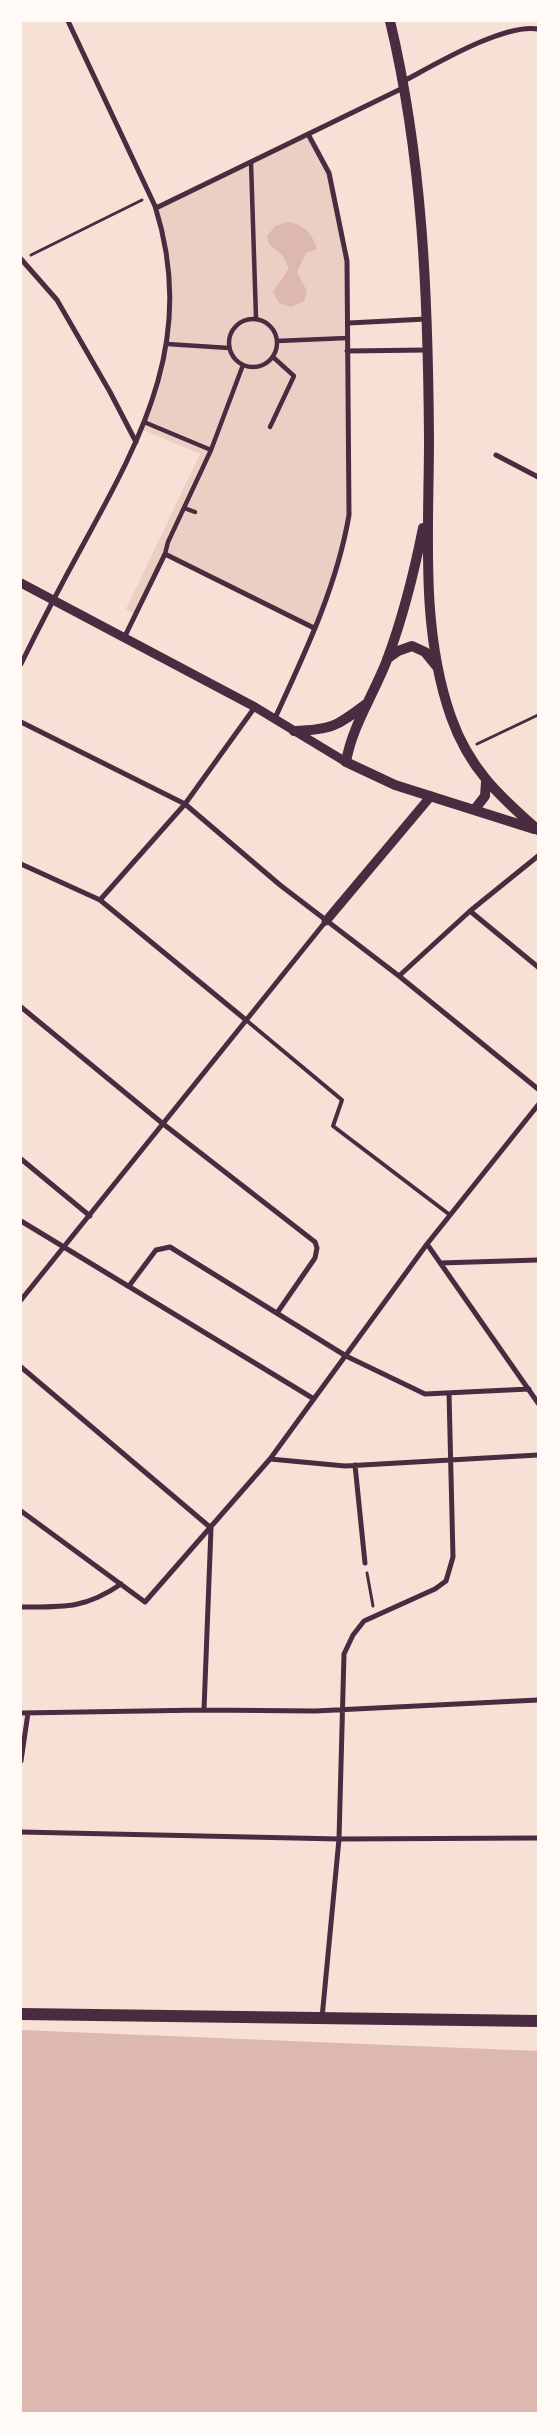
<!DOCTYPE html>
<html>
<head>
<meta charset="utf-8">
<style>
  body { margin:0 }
  #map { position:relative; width:559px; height:2434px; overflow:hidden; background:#f7e1d7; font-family:Commissioner,sans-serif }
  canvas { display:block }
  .frame { position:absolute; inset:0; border:22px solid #fffaf5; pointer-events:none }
</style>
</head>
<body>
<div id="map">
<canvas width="559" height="2434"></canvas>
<div class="frame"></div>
</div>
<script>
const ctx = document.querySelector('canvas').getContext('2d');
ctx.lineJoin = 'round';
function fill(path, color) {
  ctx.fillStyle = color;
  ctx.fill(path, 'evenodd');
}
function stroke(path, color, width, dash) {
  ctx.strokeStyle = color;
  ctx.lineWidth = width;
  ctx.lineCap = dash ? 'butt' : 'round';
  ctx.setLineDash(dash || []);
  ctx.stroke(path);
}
const green = new Path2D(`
  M308,134L329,173L347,261L349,515L343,547L314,628L166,554L135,614L126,609L200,454L141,429L162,371L170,286L156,208Z`);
const water = new Path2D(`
  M288,222C305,225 312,233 317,249L306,253L297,272L307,291L304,301L291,307L279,303L273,292L289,268L283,256L268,243L267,236L275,226Z
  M21,2030L538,2051V2413H21Z`);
const path = new Path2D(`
  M31,255L142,200
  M477,744L538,715
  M367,1573L373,1606`);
const service = new Path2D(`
  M246,1020L342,1100L333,1126L450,1215`);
const pedestrian = new Path2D(`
  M251,162L256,318
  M229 343a24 24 0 1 1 48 0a24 24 0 1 1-48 0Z
  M277,341L347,338
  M167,344L229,348
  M144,422L211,450
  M270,427L294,376L273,357
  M184,508L195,512
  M165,554L168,542L211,450L243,365`);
const minor = new Path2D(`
  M404,81C434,65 504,23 538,29
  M156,208L405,87
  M21,259L57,300L110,392L136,442
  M349,323L426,319
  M347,351L427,350
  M496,455L538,477
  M125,636L165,554L314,628
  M21,664C41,623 62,583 84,543C145,432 196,336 155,206L68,21
  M275,718C305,653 337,586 349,515L347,261L329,173L308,134
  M21,722L185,804L280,885L399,976L538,1089
  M21,864L100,900L246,1020
  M100,900L185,804L255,707
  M470,911L538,967
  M399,976L470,911L538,856
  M21,1007L162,1123L315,1242L317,1248L315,1258L277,1313
  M21,1159L90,1216
  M21,1221L314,1399
  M427,1244L538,1403
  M440,1263L538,1260
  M129,1286L156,1250L170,1247L346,1356L425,1394L529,1389
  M21,1300L326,921
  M21,1367L211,1528L204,1710
  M270,1459L345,1466L538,1455
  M355,1465L365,1563
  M21,1511L145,1602L270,1459L427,1244L538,1105
  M21,1607C63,1607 85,1609 121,1584
  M21,1713L204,1710L315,1711L538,1700
  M21,1761L28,1713
  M21,1832L339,1839L538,1838
  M322,2018L339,1839L344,1654L353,1635L364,1621L435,1589L446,1581L453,1557L449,1393`);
const tertiary = new Path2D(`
  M21,583L255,707L346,762
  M326,921L431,796`);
const secondary = new Path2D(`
  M390,21C423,159 428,298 429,439C429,531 420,629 451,717C469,768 498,795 538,830
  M423,528C414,573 403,617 387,660C374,694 352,726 346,762L395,785L534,829
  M387,659L398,651L412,646L425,652L438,668
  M294,731C332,730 337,726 366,704
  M475,809L485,796L486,782`);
const primary = new Path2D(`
  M21,2014L538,2021`);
fill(green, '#ebcfc5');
fill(water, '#dcb8b0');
stroke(path, '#4a2c40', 3);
stroke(service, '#4a2c40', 4);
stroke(pedestrian, '#4a2c40', 4.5);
stroke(minor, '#4a2c40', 5);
stroke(tertiary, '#4a2c40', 9);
stroke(secondary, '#4a2c40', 10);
stroke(primary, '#4a2c40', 12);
</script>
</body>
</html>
